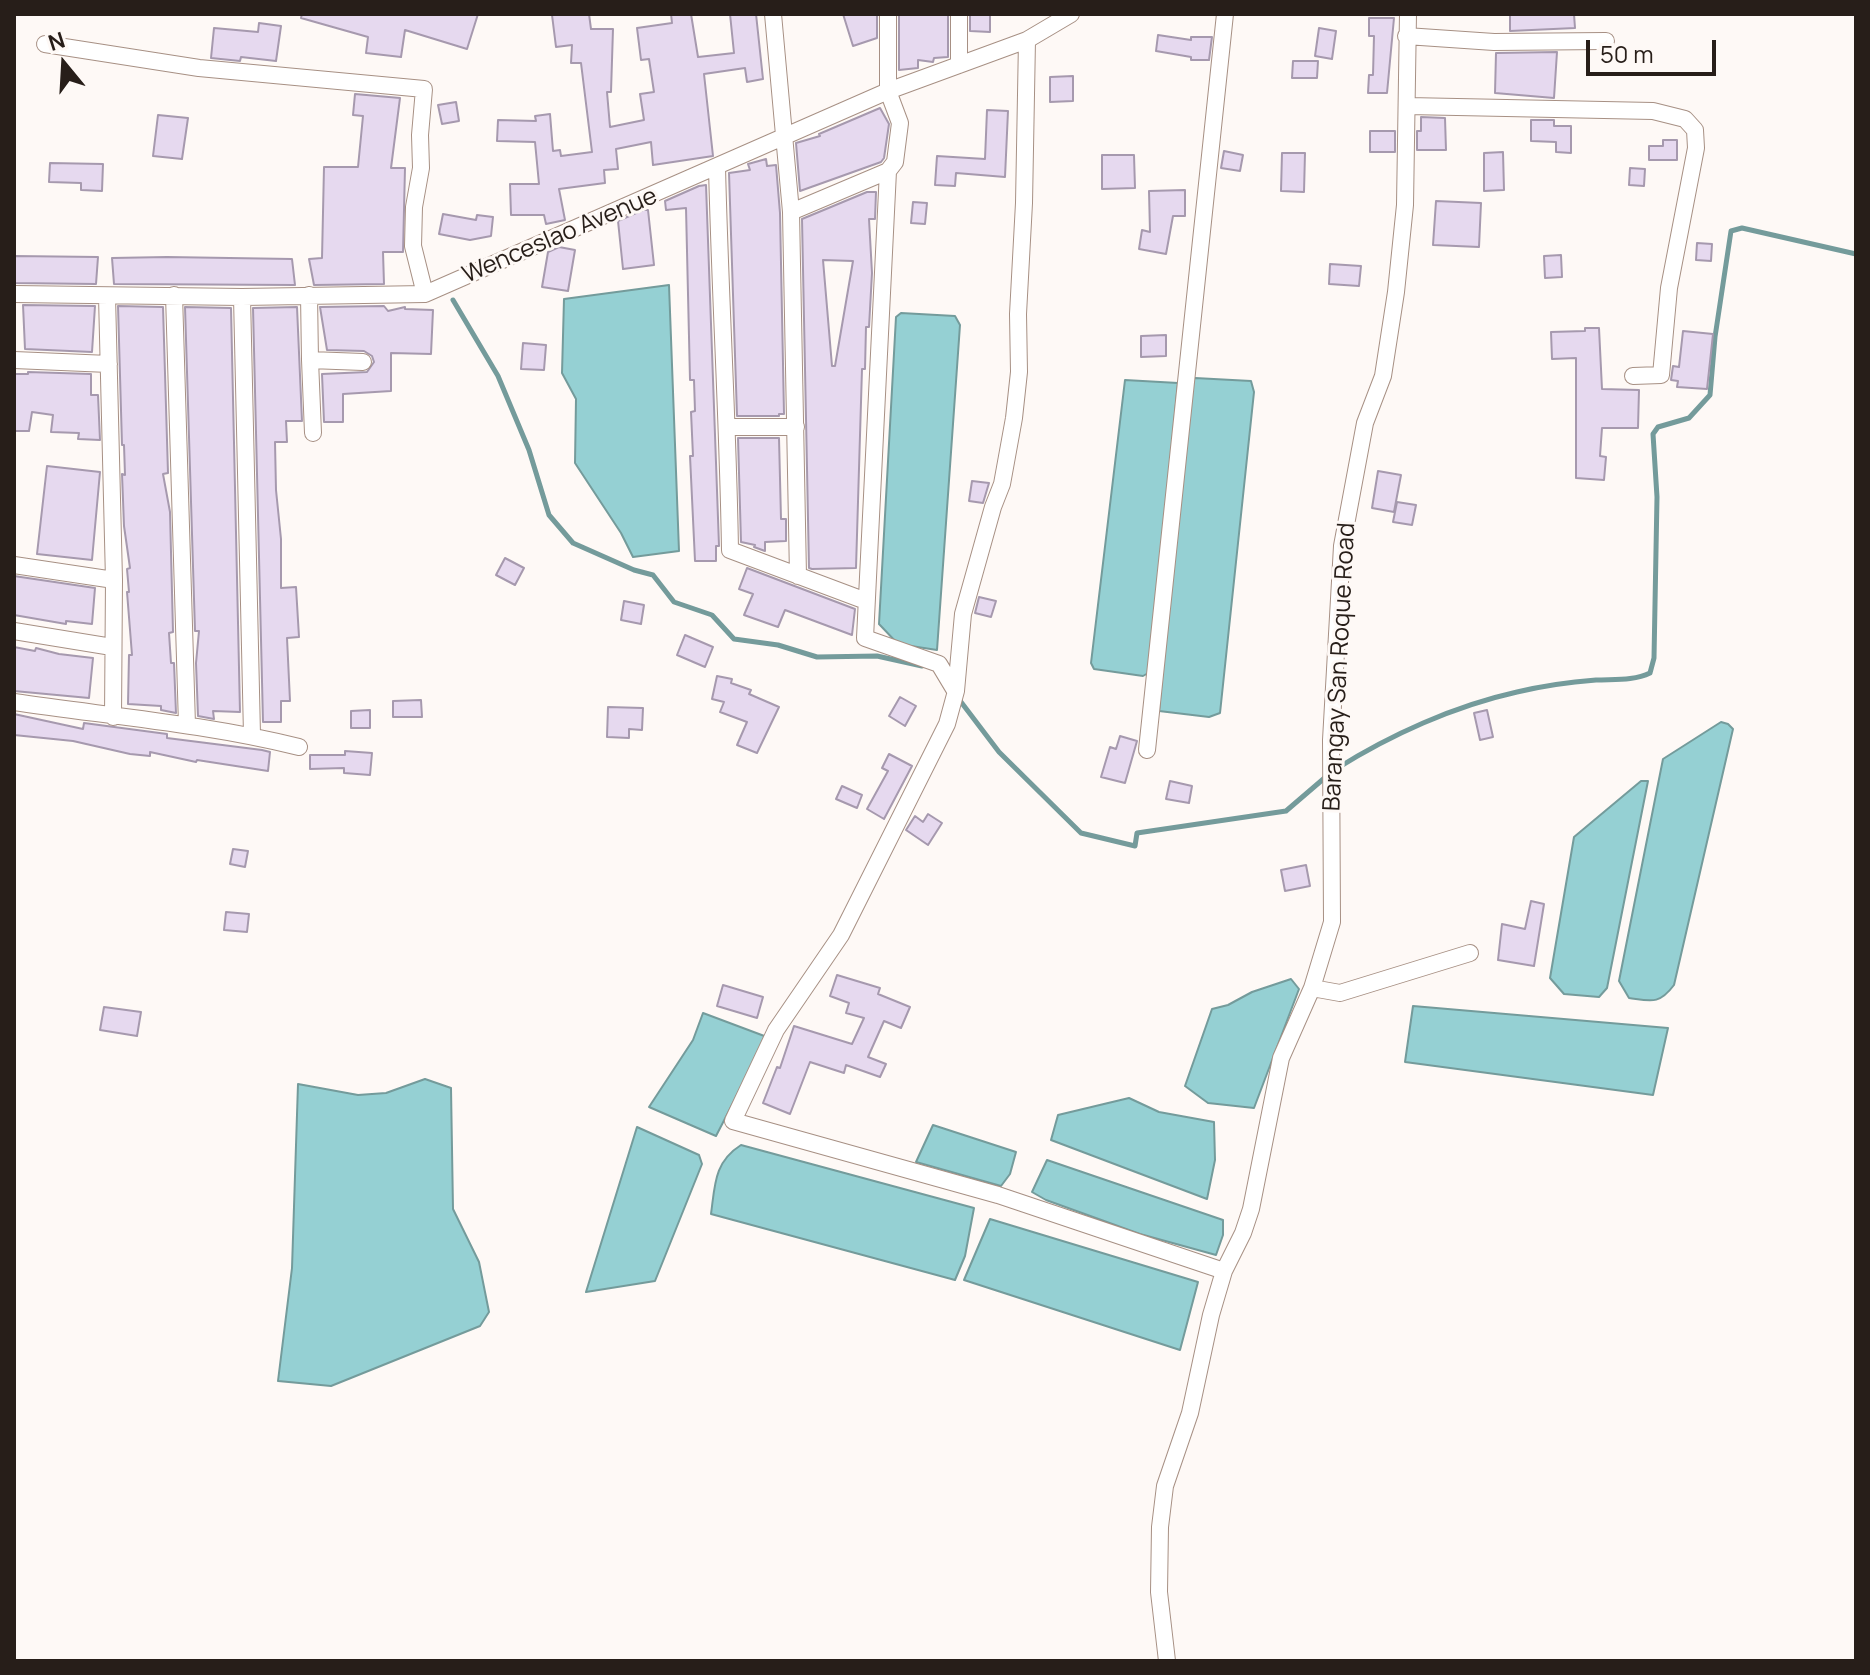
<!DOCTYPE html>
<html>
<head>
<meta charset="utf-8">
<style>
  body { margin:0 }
  #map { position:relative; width:1870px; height:1675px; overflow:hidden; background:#fef9f6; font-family:Manrope,sans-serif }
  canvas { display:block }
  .frame { position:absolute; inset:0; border:16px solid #271e19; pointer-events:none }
  .north { position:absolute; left:24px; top:24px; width:80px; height:80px; -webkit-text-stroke:6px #fef9f6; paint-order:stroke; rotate:342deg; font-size:22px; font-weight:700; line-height:32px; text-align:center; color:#271e19 }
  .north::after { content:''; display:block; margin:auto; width:28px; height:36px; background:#271e19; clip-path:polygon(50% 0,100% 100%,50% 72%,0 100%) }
  .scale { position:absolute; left:1586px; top:40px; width:130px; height:36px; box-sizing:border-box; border:4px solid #271e19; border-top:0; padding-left:10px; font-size:24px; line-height:28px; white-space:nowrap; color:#271e19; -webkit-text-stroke:6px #fef9f6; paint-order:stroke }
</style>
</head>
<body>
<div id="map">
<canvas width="1870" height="1675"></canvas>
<div class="frame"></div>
<div class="north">N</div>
<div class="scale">50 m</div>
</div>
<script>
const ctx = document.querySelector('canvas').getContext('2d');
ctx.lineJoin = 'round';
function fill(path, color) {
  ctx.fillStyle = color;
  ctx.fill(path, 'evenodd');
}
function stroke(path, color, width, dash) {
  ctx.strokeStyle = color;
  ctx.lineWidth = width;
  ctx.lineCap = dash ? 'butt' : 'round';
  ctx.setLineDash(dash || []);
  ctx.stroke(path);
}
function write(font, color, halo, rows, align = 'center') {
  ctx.font = font + ' Manrope,sans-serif';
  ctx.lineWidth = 6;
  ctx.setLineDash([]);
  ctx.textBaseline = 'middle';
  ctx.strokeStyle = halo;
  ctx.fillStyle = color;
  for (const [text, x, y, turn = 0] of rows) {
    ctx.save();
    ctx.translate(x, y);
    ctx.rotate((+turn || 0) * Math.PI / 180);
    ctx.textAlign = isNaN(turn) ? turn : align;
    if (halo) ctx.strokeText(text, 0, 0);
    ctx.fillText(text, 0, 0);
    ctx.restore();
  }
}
const water = new Path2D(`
  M669,285L679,551L633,557L621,533L575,463L576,399L562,373L564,299Z
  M901,313L955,316L960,325L937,650L898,644L879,624L896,317Z
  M1195,378L1251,381L1254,392L1220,713L1209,717L1159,711L1188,383Z
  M1125,380L1178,383L1150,672L1143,676L1094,669L1091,663Z
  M1721,722L1728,724L1733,729L1674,985C1659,1005 1651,1001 1629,998L1619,981L1663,759Z
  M1641,781H1648L1607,988L1599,997L1564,994L1550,978L1574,837Z
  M1291,979L1299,989L1254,1108L1208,1103L1185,1086L1212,1009L1228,1005L1252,992Z
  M1413,1006L1668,1028L1653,1095L1405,1062Z
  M703,1013L767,1037L716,1136L649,1107L693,1040Z
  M425,1079L451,1088L453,1209L479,1262L489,1312L480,1326L331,1386L278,1381L292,1268L298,1084L358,1095L386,1093Z
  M1129,1098L1159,1112L1214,1122L1215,1160L1207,1199L1051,1140L1058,1115Z
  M933,1125L1016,1152L1010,1174L1001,1186L916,1162Z
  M637,1127L699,1155L702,1164L655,1281L586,1292Z
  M741,1145L974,1208L965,1256L955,1280L711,1214C715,1185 714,1162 741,1145Z
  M1047,1160L1223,1220V1235L1216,1255L1140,1234L1046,1200L1032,1192Z
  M990,1219L1198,1282L1180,1350L964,1280Z`);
const stream = new Path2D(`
  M453,300L498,376L529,450L549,515L573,543L634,570L653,575L674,602L712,615L734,639L778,645L817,657L877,656L922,666
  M958,698L999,752L1081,833L1135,846L1137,833L1286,811L1328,775
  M1336,769C1390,735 1454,706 1517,692C1542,686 1570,682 1596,680C1614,679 1634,681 1650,673L1654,658L1657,497L1653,434L1658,427L1689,418L1710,395L1715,337L1731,231L1742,228L1856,254`);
const building = new Path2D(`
  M302,14H478L467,49L405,30L401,57L366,53L368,37L301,18Z
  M589,14L591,29H613L611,92H607L610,127L644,120L640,94L654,92L649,59L641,60L637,28L672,23L671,14H691L698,57L734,53L730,14H756L763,79L747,82L745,68L704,74L713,156L653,165L651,142L616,149L618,169L604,170L605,183L559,189L565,220L546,224L544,215H511L510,184H539L535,142L497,141L498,120L536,121L535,116L550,114L553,151L560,150L561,156L592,152L581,63H571L572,45L556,47L552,15Z
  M843,14H877V38L853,46Z
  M899,14H948V57L934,58L933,62L918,60V68L899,70Z
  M970,14L990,15V32L970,31Z
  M1510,14H1574L1575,28L1510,31Z
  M1369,18H1394L1387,93H1368L1369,75H1373L1374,36H1369Z
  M259,23L281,26L276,61L241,57L240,61L211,58L214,28L258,32Z
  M1319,28L1336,31L1332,59L1315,56Z
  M1158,35L1191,40V37H1212L1209,60H1191V57L1156,51Z
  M1557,52L1554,98L1495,93L1496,53Z
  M1293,61H1318L1317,78H1292Z
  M1073,76V101L1050,102V77Z
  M355,94L400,98L391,168H405L403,252H383L384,284L314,285L309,259L322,258L324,167H358L363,116L353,115Z
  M456,102L459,121L442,124L438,105Z
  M880,108L889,124L884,158L881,162L800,191L796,143L820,136L819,134Z
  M987,110L1008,111L1005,177L956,173L955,186L935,185L937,156L985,159Z
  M158,115L188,118L182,159L153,156Z
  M1421,117L1445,118L1446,150H1417V131H1421Z
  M1531,120H1554V126H1571V153L1556,152V142L1531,141Z
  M1370,131H1395V152H1370Z
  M1663,140H1677V160H1649V146H1663Z
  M1224,151L1243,155L1240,171L1221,168Z
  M1503,152L1504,190L1484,191V153Z
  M1282,153H1305L1304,192L1281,191Z
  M1102,155H1134L1135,188L1102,189Z
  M766,159L767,166L776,165L780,213L784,414H779V416H737L729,173L750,170L748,164Z
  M50,163L103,164L102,191L81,190V183L49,182Z
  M1630,168L1645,169L1644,186L1629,185Z
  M706,185L719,546H716V561H695L690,456H693L691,412L695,411L694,380H690L686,208L666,210L665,201L699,186Z
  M1185,190V216H1173L1166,254L1139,249L1142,230L1150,232L1149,191Z
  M867,192H876L875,219H869L872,273L869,327H866L865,369H862L856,568L812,569L809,568L802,219ZM823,260L853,261L835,366H832Z
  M1436,201L1481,203L1479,247L1433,245Z
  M913,202L927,203L925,224L911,223Z
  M643,210H648L654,265L623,269L618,221Z
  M443,214L476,220L477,215L493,217L491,236L470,240L439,234Z
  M1697,243L1712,244L1711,261L1696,260Z
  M559,247L575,250L568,291L542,287L548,252Z
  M1561,255L1562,277L1545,278L1544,256Z
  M14,256L98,257L96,284L14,283Z
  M167,257L292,259L295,285L114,284L112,258Z
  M1330,264L1361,266L1359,286L1329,284Z
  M23,305L95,306L92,352L25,349Z
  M118,306L163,307L168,473L163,474L170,512L173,632L169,633L171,663H174L176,713L161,710V706L128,704L129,655H132L127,592H129L127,569L130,568L124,526L122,474L125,475L124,445H122Z
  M384,306L388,311L405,307V309L433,310L431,354L391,353V391L343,394V422H324L322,374L367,372L374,362L372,356L364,351L327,350L320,307Z
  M185,307L231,308L240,712L213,711L214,719L198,716L196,663L199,631H195Z
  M297,307L302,421H286L287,442H275L276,490L281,539V588L296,587L299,637L287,638L290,701H281V722H263L253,308Z
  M1585,328H1599L1602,389L1639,390L1638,428H1602L1600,456L1606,457L1604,480L1576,478V358L1552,359L1551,332L1585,331Z
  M1683,331L1713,334L1707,389L1677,387L1678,381L1671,380L1673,366L1679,367Z
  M1166,335V356L1141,357V336Z
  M523,343L546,345L544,370L521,369Z
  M28,372L91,374V395H98L100,440L78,439L79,433L51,432L53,415L32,412L29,431H14V374H28Z
  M738,438H779L781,519H786V541L765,542V551L754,547L755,545L741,542Z
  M47,466L100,472L92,560L37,554Z
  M1378,471L1401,475L1394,512L1372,508Z
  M972,481L989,483L983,503L969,501Z
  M1397,502L1416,505L1412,525L1393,522Z
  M505,558L524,568L515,585L496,575Z
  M747,568L855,609L852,635L785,610L778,627L744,615L753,594L739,589Z
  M14,576L95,588L92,624L66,621V624L14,615Z
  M979,597L996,601L991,617L975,613Z
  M624,601L644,605L641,624L621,620Z
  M685,635L713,647L705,667L677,655Z
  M14,647L35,651L36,648L59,654L93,658L89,698L14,691Z
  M717,676L732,679L731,683L751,690L749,694L779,707L757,753L737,745L747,722L720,712L724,702L712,699Z
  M900,697L916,706L905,726L889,716Z
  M421,700L422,717H393V701Z
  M608,707L643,708L642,730L629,729V738L607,737Z
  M370,710V728H351V711Z
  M1487,710L1493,737L1480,740L1474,713Z
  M14,714L83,729L84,723L167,734V738L262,750L270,752L268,771L197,760L196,762L150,752V756L130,754L73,741L14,735Z
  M1120,736L1137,741L1125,783L1101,777L1110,747L1116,749Z
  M345,751L372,753L370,775L344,773V768L310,769V755H345Z
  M889,754L912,766L884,819L867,809L888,771L882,768Z
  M1170,781L1192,786L1189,803L1166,799Z
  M842,786L862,795L857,808L836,799Z
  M928,814L942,823L928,845L906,830L915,816L923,822Z
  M233,849L248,851L245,867L230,864Z
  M1306,865L1310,886L1285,891L1281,870Z
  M1531,901L1544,904L1534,966L1498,960L1502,924L1525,929Z
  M226,912L249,914L247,932L224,930Z
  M837,975L880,988L878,994L910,1007L901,1028L884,1021L868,1057L886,1064L880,1077L846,1065L844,1073L810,1062L790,1114L763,1103L777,1067L780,1068L794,1026L852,1044L864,1018L846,1013L849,1003L830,996Z
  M723,985L763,997L757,1018L717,1006Z
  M104,1007L141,1012L137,1036L100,1030Z`);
const minor = new Path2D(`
  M773,14L791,212L798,576
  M888,14V91L900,123L895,162L888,171L865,638L939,664L954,689
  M1406,36L1494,42L1606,41
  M1027,40L1024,203L1018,314L1019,372L1014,418L1002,484L993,507L963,614L956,691L947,724L841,935L776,1030L733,1121L998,1195L1224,1271
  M45,44L199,68L424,89L420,135L421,168L414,207L413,246L425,294
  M959,65V14
  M1408,106L1653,111L1685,119L1695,130L1696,148L1669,288L1661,375L1633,376
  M717,167C720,295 728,422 730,550L866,601
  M791,212L888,171
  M14,294L242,297L425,294L888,91L1027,40L1071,14
  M174,295L187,725
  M309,295L310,360L363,362
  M107,296L114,580L113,717
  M242,297L252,735
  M14,360L109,364
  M310,360L313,433
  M728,427H796
  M14,565L114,580
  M14,631L112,647
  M14,702C109,716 206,724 299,747
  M1147,750L1225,14
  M1312,988L1340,993L1470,953
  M1167,1661L1159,1592L1160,1527L1165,1486L1190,1413L1211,1315L1224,1271L1243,1233L1251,1209L1281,1058L1312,988L1332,922L1331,740L1342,546L1365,423L1383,376L1396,292L1405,205L1408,14`);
const streetNames = [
  ["Wenceslao Avenue",560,236,-23],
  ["Barangay San Roque Road",1340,667,-87]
];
fill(water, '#95d0d3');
stroke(water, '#749b9b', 2);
stroke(stream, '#749b9b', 5);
fill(building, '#e6d9ef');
stroke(building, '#a699ae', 2);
stroke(minor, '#a79084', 18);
stroke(minor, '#fff', 16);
write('24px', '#271e19', '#fef9f6', streetNames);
</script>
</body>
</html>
